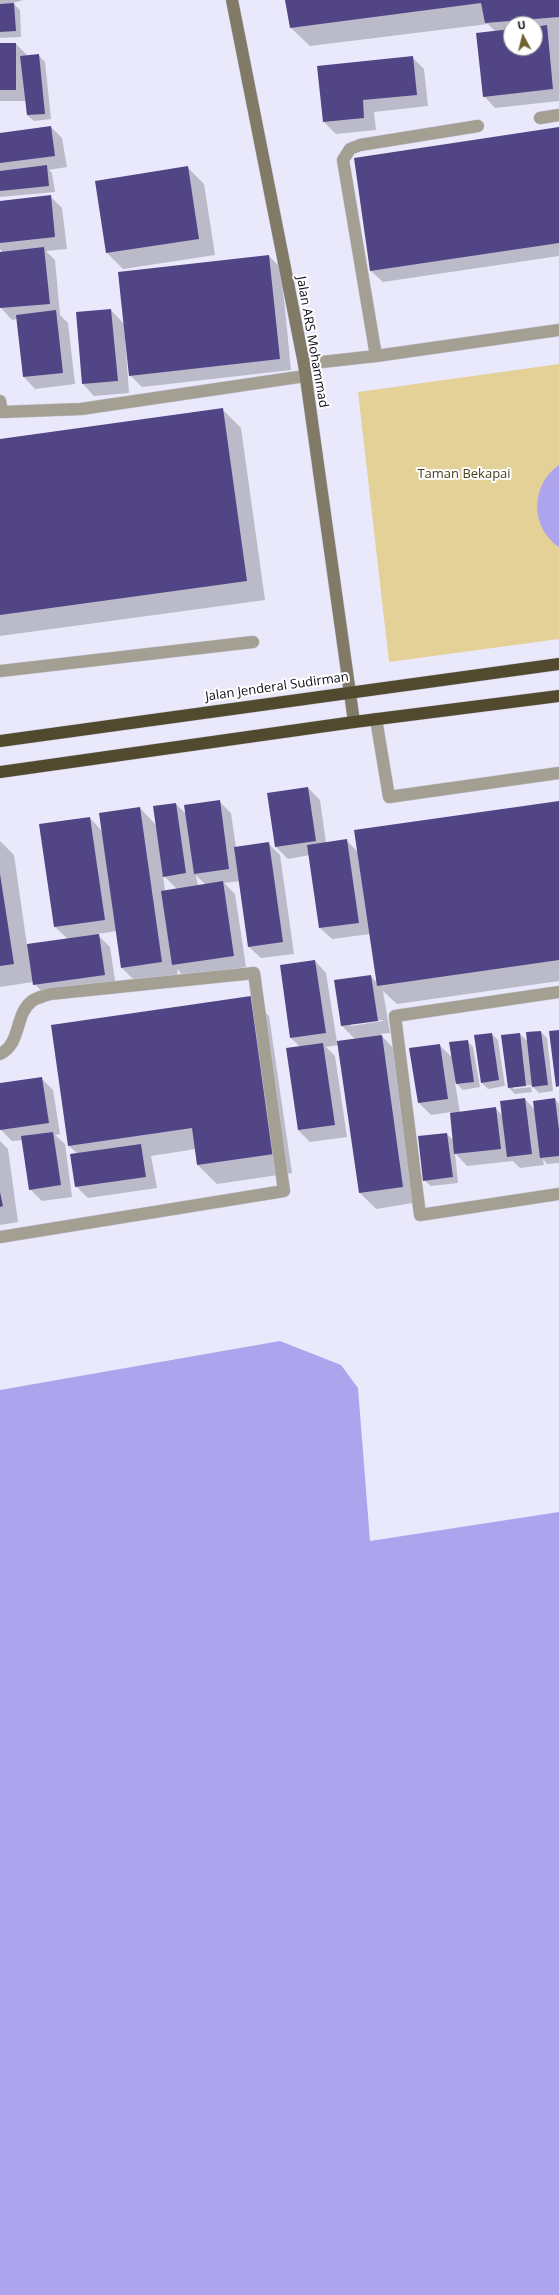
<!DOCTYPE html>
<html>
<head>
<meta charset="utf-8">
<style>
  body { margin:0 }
  #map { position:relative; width:559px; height:2295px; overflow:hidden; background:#eae9fc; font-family:"Open Sans",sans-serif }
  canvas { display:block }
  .north { position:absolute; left:503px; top:16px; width:40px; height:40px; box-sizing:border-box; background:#fff; border:1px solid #9f9ea2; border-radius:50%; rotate:353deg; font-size:11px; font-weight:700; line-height:16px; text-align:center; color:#0e0d17 }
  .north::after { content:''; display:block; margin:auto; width:14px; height:18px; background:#716230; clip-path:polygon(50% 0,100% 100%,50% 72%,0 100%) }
</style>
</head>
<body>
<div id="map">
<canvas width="559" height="2295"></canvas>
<div class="north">U</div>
</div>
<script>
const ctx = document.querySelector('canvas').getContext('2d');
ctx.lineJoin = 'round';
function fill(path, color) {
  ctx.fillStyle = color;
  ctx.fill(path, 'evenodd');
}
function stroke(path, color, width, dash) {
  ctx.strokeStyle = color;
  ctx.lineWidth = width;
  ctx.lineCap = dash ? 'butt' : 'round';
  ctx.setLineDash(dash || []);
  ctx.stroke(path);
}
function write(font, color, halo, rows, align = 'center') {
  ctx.font = font + ' "Open Sans",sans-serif';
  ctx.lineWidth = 4;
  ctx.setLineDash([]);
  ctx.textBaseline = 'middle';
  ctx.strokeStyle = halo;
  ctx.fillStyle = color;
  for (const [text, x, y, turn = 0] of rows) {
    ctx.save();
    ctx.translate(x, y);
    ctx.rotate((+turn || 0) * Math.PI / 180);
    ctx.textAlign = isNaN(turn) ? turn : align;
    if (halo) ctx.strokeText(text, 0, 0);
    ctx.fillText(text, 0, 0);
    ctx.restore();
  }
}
const green = new Path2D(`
  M559,364V639L389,662L358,392Z`);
const water = new Path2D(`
  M559,465V547C530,528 530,485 559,465Z
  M280,1341L341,1365L358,1388L370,1541L559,1512V2295H0V1390Z`);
const shadow = new Path2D(`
  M0,0H23L13,3L20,10L21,37L0,38Z
  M286,0H559V101L495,108L484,96L496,32L488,24L310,46L291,28ZM511,24H535V48H511Z
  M0,44H16L28,56L38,55L45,62L51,119L34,121L27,115L26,101H0Z
  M412,57L424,69L428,106L374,112L376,130L336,134L324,122Z
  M51,127L62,138L67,167L49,170L52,173L55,192L0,197V134Z
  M559,128V256L383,282L371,271Z
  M188,168L204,184L215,255L123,269L107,253Z
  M50,196L62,208L67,249L46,251L55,260L60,315L68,323L75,384L35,389L24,377L17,319L12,320L1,308L0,253H3L0,249V202Z
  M269,256L281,268L291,370L142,387L130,375Z
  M111,310L124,324L129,393L94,396L83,384L77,313Z
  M222,409L241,428L265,600L0,636V440Z
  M308,788L320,800L326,843L346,840L358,852L559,802V981L397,1004L383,991L390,1033L380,1034L397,1052L419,1202L376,1209L360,1193L338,1045L326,1047L335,1056L347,1137L310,1142L298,1130L300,1047L291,1038L281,966L315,961L326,973L337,1042L355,1039L342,1026L371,976L377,983L370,934L332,939L320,928L310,855L288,859L276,847L268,794ZM383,1020V1021L351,1026V1024Z
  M220,802L231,813L236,848L268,843L280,855L294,954L261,958L249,947L240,881L224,883L235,894L246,967L184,977L177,969L178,978L138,984L122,968L117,931L97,934L110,947L116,987L46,996L33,982L0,987V841L14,855L27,945L68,939L55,927L90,818L102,831L140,808L156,825L176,804L187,815ZM163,875L177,889L165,891ZM196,875L206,885L198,886Z
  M250,997L269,1016L292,1173L217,1184L198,1165L196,1149L151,1156L157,1188L88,1198L76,1186L78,1154L69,1146L52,1026Z
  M541,1032L547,1038L553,1091L539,1093L531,1085L513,1087V1089L531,1087L532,1092L515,1094L509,1088L503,1036L520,1034L528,1042Z
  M492,1034L498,1040L505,1086L488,1089L482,1083Z
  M467,1041L473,1047L480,1087L463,1090L455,1082L460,1113L495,1108L503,1116L525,1099L535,1110L555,1099L559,1104V1163L547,1164L543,1159L544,1165L520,1168L513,1161L467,1166L455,1153L458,1183L431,1186L424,1180L447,1134L454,1141L451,1112L431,1115L419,1103L411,1049L439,1045L453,1058Z
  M41,1078L53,1090L60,1134L55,1135L65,1144L72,1197L42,1201L30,1189L23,1140L12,1141L0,1129V1084Z
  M0,1141L8,1149L18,1222L0,1225Z`);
const building = new Path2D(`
  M285,0H559V17L485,23L481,3L290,28Z
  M14,3L16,31L0,32V4Z
  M547,25L553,89L483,97L476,33L511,29V48H535V27Z
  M0,43H16V90H0Z
  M39,54L45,114L27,115L20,56Z
  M413,56L417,95L363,100L364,118L323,122L317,66Z
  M51,126L55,156L0,163V133Z
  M559,127V243L370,271L354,158Z
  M47,165L49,186L0,191V171Z
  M188,166L199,239L106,253L95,181Z
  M51,195L55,237L0,243V201Z
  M44,247L50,304L0,308V252Z
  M269,255L280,359L129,376L118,272Z
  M111,309L118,381L82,384L76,312Z
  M56,310L63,373L23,377L16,315Z
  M223,408L247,581L0,615V439Z
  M308,787L316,841L275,847L267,793Z
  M220,800L229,869L194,874L184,805Z
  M559,801V960L377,986L354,830Z
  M176,803L186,873L163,877L153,806Z
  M140,807L162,962L121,968L99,813Z
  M90,817L105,920L54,927L39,824Z
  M347,839L359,923L319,928L307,845Z
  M269,842L283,942L248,947L234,847Z
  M0,874L14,964L0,966Z
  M223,881L234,956L172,965L161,891Z
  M99,934L105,975L33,985L27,944Z
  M315,960L326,1033L290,1038L280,965Z
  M371,975L378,1021L341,1026L334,980Z
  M251,996L274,1154L197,1165L192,1128L68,1146L51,1025Z
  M559,1030V1086L556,1087L549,1031Z
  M541,1031L548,1085L532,1087L526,1032Z
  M492,1033L499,1080L481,1083L474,1035Z
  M520,1033L526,1086L508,1088L501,1035Z
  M382,1035L403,1187L359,1193L337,1041Z
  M468,1040L474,1082L456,1084L449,1042Z
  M323,1043L335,1125L298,1130L286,1048Z
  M440,1044L448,1099L418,1103L409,1048Z
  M42,1077L49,1123L0,1130V1083Z
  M525,1098L532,1154L507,1157L500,1101Z
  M555,1098L559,1130V1156L540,1158L533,1101Z
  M496,1107L501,1149L454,1154L450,1113Z
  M53,1132L61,1185L29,1190L21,1136Z
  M447,1133L453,1177L423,1181L418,1136Z
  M141,1144L146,1177L75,1187L70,1154Z
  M0,1192L3,1206L0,1207Z`);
const lane = new Path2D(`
  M540,118L559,115
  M376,356L343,160L350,149L360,145L478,126
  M304,364L376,356L559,330
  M0,671L253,642
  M376,719L389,797L559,773
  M559,992L395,1016L420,1215L559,1194
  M0,1054C22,1043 14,1015 32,1001C36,998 44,996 50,994L254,973L284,1191L0,1237`);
const street = new Path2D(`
  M0,401L2,412L81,409L305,376`);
const secondary = new Path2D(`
  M232,0L304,364L354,722`);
const highway = new Path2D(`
  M0,741L559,664
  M0,772L354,722L559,696`);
const streetNames = [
  ["Jalan ARS Mohammad",312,342,80],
  ["Jalan Jenderal Sudirman",277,687,-8]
];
const parkNames = [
  ["Taman Bekapai",464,474]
];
fill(green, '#e3d198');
fill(water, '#ada4ed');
fill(shadow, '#0003');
fill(building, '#514586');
stroke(lane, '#c7c6d7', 13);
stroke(street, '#c7c6d7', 13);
stroke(secondary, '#c7c6d7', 13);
stroke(highway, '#c7c6d7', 13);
stroke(lane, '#a39f92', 12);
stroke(street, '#a39f92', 12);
stroke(secondary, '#807a67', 12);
stroke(highway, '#524a2f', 12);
write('13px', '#0e0d17', '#fff', streetNames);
write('13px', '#4a401d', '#fff', parkNames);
</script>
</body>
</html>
